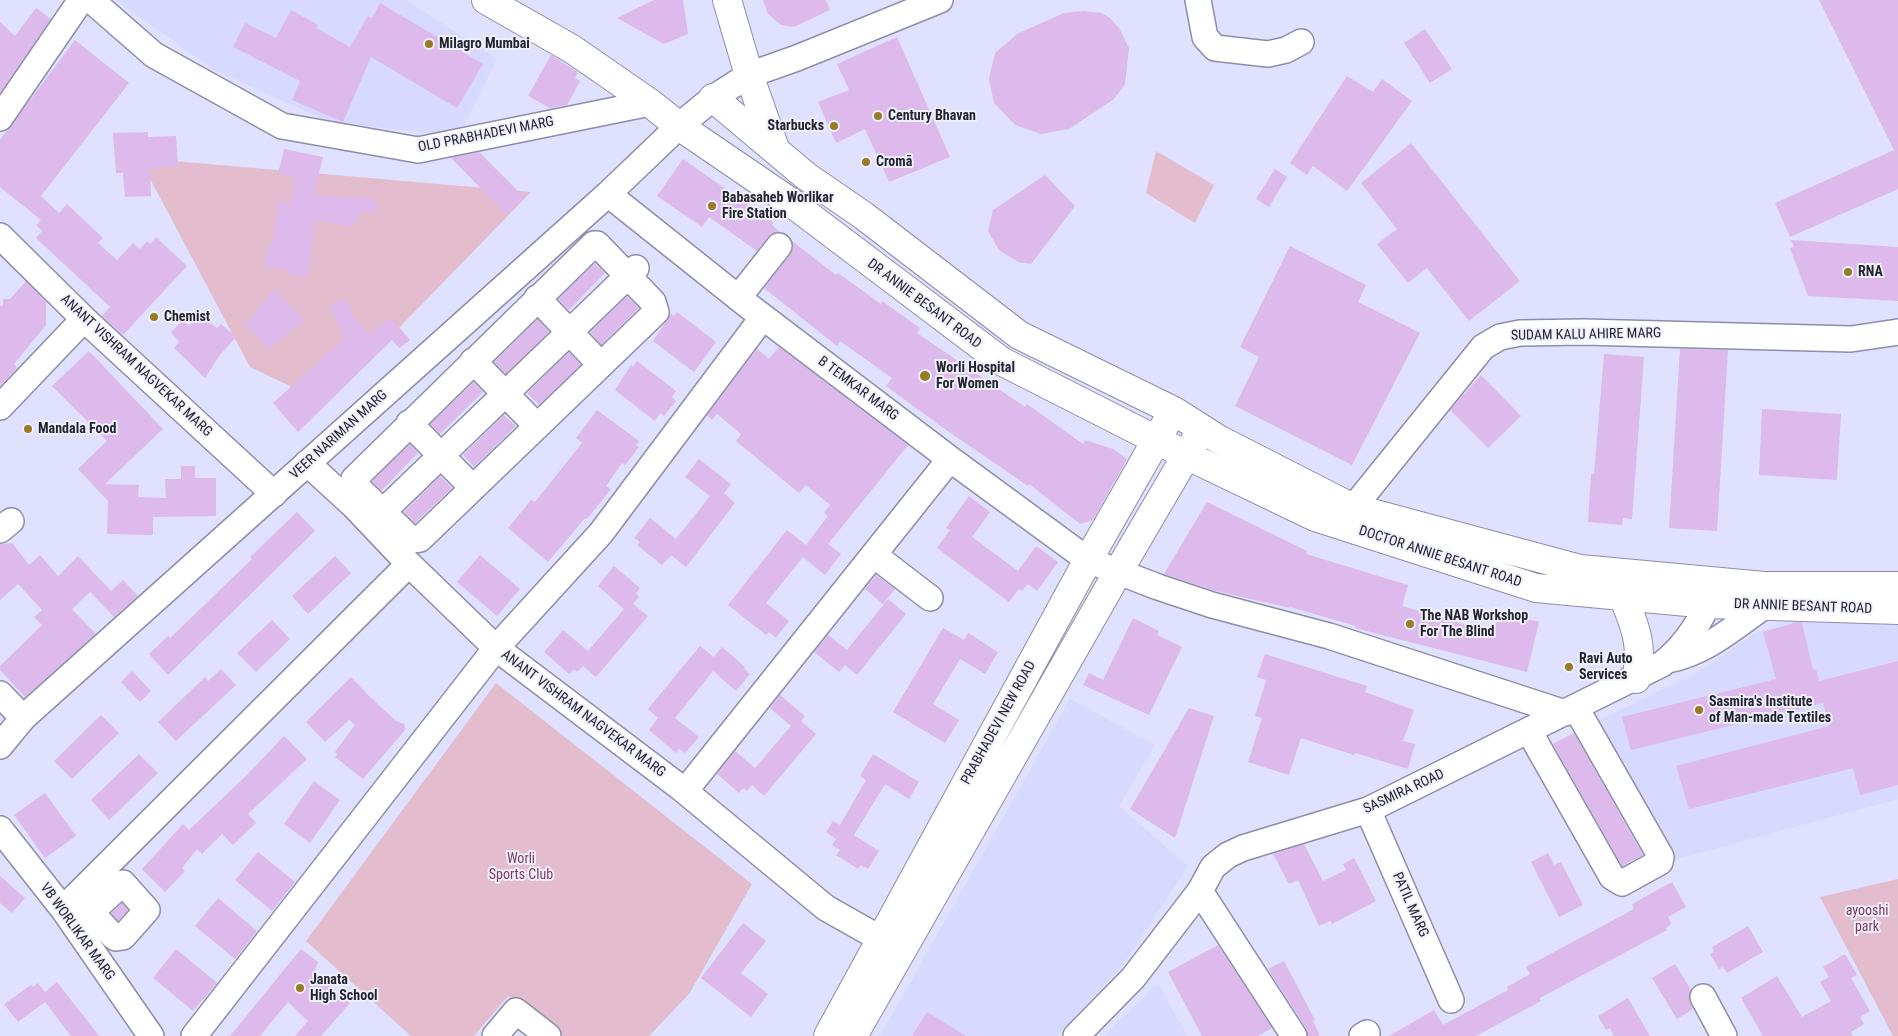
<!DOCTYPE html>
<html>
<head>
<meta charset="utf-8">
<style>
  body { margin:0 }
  canvas { display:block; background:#dfe1fe }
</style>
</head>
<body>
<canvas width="1898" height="1036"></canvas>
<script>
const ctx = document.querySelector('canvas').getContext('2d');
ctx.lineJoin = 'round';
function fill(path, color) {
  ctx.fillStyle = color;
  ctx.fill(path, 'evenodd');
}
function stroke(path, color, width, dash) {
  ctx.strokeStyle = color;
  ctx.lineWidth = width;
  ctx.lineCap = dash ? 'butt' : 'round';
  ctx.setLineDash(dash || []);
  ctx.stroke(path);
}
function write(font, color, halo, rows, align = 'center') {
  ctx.font = font + ' "Roboto Condensed",sans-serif';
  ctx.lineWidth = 4;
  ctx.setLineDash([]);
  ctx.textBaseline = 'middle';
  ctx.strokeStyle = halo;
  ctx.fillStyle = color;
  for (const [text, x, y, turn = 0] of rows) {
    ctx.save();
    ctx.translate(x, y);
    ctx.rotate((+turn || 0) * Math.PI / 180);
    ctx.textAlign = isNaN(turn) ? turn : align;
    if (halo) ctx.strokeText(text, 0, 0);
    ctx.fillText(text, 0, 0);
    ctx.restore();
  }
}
const built = new Path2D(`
  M116,0H406L497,59L458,137L328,121L214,70Z
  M1790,620L1898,622V799L1669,861L1591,724L1697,673L1754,634Z
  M1070,699L1155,745L1119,806L1188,866L1123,965L1057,1036H880Z
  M1158,983L1187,1036H1104Z`);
const green = new Path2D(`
  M1156,151L1214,185L1195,223L1146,193Z
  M139,158L531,192L326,403L250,367Z
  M496,683L752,884L689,994L649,1036H563L508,996L474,1036H411L306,941Z
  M1898,879V1036H1893L1820,897Z`);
const building = new Path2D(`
  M654,0H683L688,34L664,44L617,18Z
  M763,0H826L830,10L794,27L781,25L768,14Z
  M1819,0H1898V189L1790,237L1775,203L1894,150Z
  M380,3L483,64L457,108L371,57L343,122L292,100L300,81L233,47L245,23L276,38L291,10L318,25L316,28L350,47L368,16L372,18Z
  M36,8L51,19L0,93V22L15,36Z
  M1084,11L1101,13L1110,18L1119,28L1129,48L1125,84L1114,99L1069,129L1041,134L1015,125L994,103L989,79L995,53L1017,34L1064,13Z
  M1425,29L1452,69L1430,83L1404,43Z
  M897,37L950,157L889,182L865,129L836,143L818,102L849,90L837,64Z
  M75,40L129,83L41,196L59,213L67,204L103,238L98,243L117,260L133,243L140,249L147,241L150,244L156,237L187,266L123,335L102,316L110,307L36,238L42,231L36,225L41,220L0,187V140Z
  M551,55L578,72L575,78L580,81L567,105L550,108L528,96Z
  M1347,76L1373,92L1382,79L1412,101L1347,191L1313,166L1307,175L1290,163Z
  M148,132V137L176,136L178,166L150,168L151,196L125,197L123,173H116L113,133Z
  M1411,143L1520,281L1469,321L1427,268L1408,283L1377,244L1397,229L1361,183Z
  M284,149L323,157L314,195L376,199L378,211L362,212L352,227L315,220L308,277L287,274L290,270L265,267L268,243L273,244L278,201L291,202L295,177L278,174Z
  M479,152L524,197L506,214L451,158Z
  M683,159L774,223L772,225L780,232L768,237L757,251L709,217L702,227L657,196Z
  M1275,169L1287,177L1269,207L1256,199Z
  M1045,175L1075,206L1031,264L1018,262L999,250L988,231L993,210Z
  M1791,240L1898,247V301L1808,296L1790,248L1794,247Z
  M792,241L836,275L838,273L881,304L882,301L920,328L917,333L1025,407L1027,404L1083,444L1085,440L1113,449L1127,459L1093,520L1080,524L1029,484L1028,486L942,427L886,386L892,378L840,341L837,346L764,288L790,255L793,248Z
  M1290,246L1366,285L1358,302L1420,333L1352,465L1235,406L1259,357L1240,347Z
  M595,263L605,273L569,310L558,299Z
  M26,281L46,302V325L14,364L17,368L0,386V306H3V299H10Z
  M274,289L304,320L268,349L245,324Z
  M627,296L639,308L601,345L590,332Z
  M345,298L353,315L369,334L391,318L410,340L399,348L392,340L298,432L273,403L344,338L329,305Z
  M677,312L716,342L694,372L653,341L671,314L674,316Z
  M200,314L217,328L221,324L236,337L220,355L205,378L174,348L179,342L171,332L183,320L189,326Z
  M538,319L549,332L506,374L494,362Z
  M779,347L908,445L828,544L841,554L825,575L803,557L766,603L789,621L776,638L769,632L766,635L728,605L787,530L806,545L828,516L824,513L830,505L806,485L799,493L736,441L741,434L717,414L712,420L707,415L757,349L769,359Z
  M1680,349L1728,350L1717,531L1669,528Z
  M89,351L163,429L105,484L139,485L138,497L166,498L165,479H181V466H195V478H216V516L153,517V535L107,534L108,501L78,469L107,441L52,386Z
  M569,352L581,365L539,405L527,393Z
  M1604,354L1644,357L1632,519L1623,518L1622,525L1588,522L1591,474H1594Z
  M637,361L676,391L672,397L676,401L664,416L660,413L655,421L615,390L631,365L633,367Z
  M1481,375L1521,416L1488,448L1450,410Z
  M474,382L483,392L440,434L430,424Z
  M1762,409L1841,414L1837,480L1759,475Z
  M597,410L639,441L636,445L639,447L625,465L622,463L606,486L611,489L587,519L585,518L548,562L508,528L531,500L535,502L582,443L576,438Z
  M504,415L516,426L474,467L463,455Z
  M410,444L418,453L381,491L372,481Z
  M699,459L731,484L724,493L735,503L686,567L671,555L662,565L637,545L640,542L634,538L650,518L676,539L710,496L685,477Z
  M440,476L452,488L415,523L404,512Z
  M969,496L990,512L972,537L1018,571L1036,546L1058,562L1037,591L1028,584L1022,591L1019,589L1009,602L937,548L950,530L946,528Z
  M1207,502L1307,551L1306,554L1408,585L1402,606L1487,631L1489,627L1493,628L1503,612L1539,622L1527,672L1355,628L1356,626L1290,607V608L1216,591L1164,574Z
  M297,512L315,531L168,675L149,654L168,636L170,638L252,559L250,557Z
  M12,543L29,565L40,555L58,576L78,556L111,591L123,580L138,596L114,617L90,592L72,609L96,634L25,697L0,670V666L42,625L34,617L42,610L18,584L0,600V544Z
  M480,555L520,589L497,616L457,582Z
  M335,556L351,573L308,614L292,596Z
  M614,566L640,588L636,593L639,597L633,604L648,616L596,677L583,666L577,672L574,669L569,674L544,652L563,630L588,651L624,609L598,586Z
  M876,575L895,589L883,604L865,589Z
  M888,599L906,614L857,675L845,665L839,672L814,652L828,635L847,650Z
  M1133,618L1159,631L1157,635L1182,647L1149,715L1083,685L1089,673L1103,680Z
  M272,620L290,639L256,672L237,653Z
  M1798,622L1802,623L1813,670L1816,669L1819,681L1898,661V785L1860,795L1853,768L1689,809L1676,766L1829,726L1823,703L1631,750L1622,717L1776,679L1763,632Z
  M943,628L964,640L968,633L998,652L985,674L960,659L933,704L959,720L945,743L893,712Z
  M700,646L714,657L722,647L745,667L744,669L750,674L736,691L713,671L675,718L699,737L685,753L679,749L676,753L649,730L658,718L648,709Z
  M1265,654L1367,686L1365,692L1414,710L1403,741L1415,744L1408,769L1355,753L1354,755L1301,738L1289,775L1248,762L1262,718L1255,716L1266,680L1257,677Z
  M221,669L236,685L176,741L158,722L205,677L208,681Z
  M132,671L151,691L140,702L121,682Z
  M351,677L369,696L396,721L404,724L406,729L363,779L335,757L338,754L335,752L355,725L349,720L325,742L306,722Z
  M780,695L805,716L801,721L816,734L764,796L752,785L747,791L743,788L739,793L717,774L735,751L755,768L791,726L770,708Z
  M1189,708L1214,716L1175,838L1130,809Z
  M101,715L119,733L72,779L54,761Z
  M1574,733L1643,855L1622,866L1553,744Z
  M284,736L307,759L248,814L256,823L233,845L222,834L202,854L197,849L182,868L185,871L165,892L142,869L183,824L189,830L245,777Z
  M139,754L158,773L109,820L91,800Z
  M873,754L919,782L909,799L885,784L854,835L879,851L868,869L861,865L858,869L836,855L840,850L832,845L836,839L826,832L833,821L840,825L866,780L860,776Z
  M314,781L340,800L310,843L284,824Z
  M45,793L76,836L45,858L14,815Z
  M1304,844L1323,881L1346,870L1343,864L1354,858L1376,901L1332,924L1330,921L1319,926L1298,880L1289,884L1273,854Z
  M258,852L295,882L272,911L235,880Z
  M1548,853L1554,865L1561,862L1583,905L1559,917L1531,862Z
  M0,876L25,898L12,913L0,903Z
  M1672,882L1686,907L1668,917L1671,924L1666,928L1667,930L1540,998L1541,1001L1476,1036H1389L1434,1010L1443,1025L1508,990L1507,987L1530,974L1526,967L1634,909L1632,904Z
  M218,898L257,931L235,959L195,926Z
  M122,903L128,910L118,921L111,913Z
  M743,923L766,941L741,973L768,994L751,1017L701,978Z
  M1748,926L1763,952L1727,973L1723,967L1719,969L1710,954L1714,952L1712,947Z
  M1218,945L1272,1028L1258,1036H1202L1168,972Z
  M176,949L217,983L193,1011L153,978Z
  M301,949L318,962L314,973L350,1003L321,1036H295L308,1021L288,1002L260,1036H230Z
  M1845,954L1857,975L1851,978L1870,1011L1860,1017L1864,1024L1851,1032L1853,1036H1763L1741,998L1777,976L1802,1017L1831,1001L1820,982L1829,977L1823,967Z
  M1284,961L1315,1020L1313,1021L1320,1036H1308L1306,1028L1268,969Z
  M1675,964L1691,990L1689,997L1693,1009L1677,1019L1652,978Z
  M57,982L99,1036H71L45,1002L18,1022L4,1004L31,985L33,987L38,983L45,992Z
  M1628,998L1650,1036H1614L1610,1028L1606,1030L1598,1016Z
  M927,1012L966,1036H912Z`);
const minor = new Path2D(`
  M91,0L154,55L282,126L418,150L650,103
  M1198,0L1205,37L1215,48L1268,54L1286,50L1301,42
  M0,118L81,0
  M608,194L746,304L950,459L1088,560L1158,587L1212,605L1329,636L1565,713
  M0,236L84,319L274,494
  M594,244H597L653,302L656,312L420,539L412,540L355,485L354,479Z
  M537,298L601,365
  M738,298L779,246
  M473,361L537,426
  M0,407L84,319
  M409,423L473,488
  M307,463L354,506L409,564L496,648L681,788L826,908L881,939
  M1353,508L1483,347L1500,337L1520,333L1584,332L1851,339L1898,332
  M371,523L636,268
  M0,530L11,521
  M874,555L930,598
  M1668,660C1705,653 1733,628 1763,607
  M0,694L23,718
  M1529,731L1612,877L1622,883L1660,862L1661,857L1576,708
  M0,746L23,718L608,194L679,126L713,98L749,75L797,58L940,0
  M685,791L950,459
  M1368,810L1451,1000
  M0,829L63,909L151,1036
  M1200,891L1294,1036
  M76,896L113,936L116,938L123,937L147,910L123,883L91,912
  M63,909L409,564
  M1703,997L1724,1036
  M194,1036L496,648L601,533L763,317
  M495,1036L516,1011L548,1036
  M1076,1036L1133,978L1200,891L1213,867L1228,855L1243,848L1368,810L1662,664C1686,646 1704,616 1715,588
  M1362,1036L1367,1033`);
const major = new Path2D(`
  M486,0L572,49L650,103L679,126L789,201L1001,361L1186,455L1315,517L1536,588L1709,604L1898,610
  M727,0L749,75L776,151
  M713,98L806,176L864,216L1019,335L1174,411L1218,439L1353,508L1580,569L1764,586H1898
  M1623,596C1635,626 1644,647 1636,679
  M828,1036L1088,560L1165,425
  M853,1036L1118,572L1196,439`);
const markers = [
  [429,44,5,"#997b24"],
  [878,116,5,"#997b24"],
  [834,126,5,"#997b24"],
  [866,162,5,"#997b24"],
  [712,206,5,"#997b24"],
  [1848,272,5,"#997b24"],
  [154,317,5,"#997b24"],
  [925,376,6,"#997b24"],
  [28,429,5,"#997b24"],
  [1410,624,5,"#997b24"],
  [1569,667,5,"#997b24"],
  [1699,710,5,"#997b24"],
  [300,988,5,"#997b24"]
];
const poiNames = [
  ["Milagro Mumbai",439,44],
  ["Century Bhavan",888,116],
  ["Starbucks",824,126,"right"],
  ["Cromā",876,162],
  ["Babasaheb Worlikar",722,198],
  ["Fire Station",722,214],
  ["RNA",1858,272],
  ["Chemist",164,317],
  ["Worli Hospital",936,368],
  ["For Women",936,384],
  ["Mandala Food",38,429],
  ["The NAB Workshop",1420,616],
  ["For The Blind",1420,632],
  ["Ravi Auto",1579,659],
  ["Services",1579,675],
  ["Sasmira's Institute",1709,702],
  ["of Man-made Textiles",1709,718],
  ["Janata",310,980],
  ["High School",310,996]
];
const streetNames = [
  ["OLD PRABHADEVI MARG",486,135,-11],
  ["DR ANNIE BESANT ROAD",924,304,37],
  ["SUDAM KALU AHIRE MARG",1586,335,-1],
  ["ANANT VISHRAM NAGVEKAR MARG",136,366,43],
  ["B TEMKAR MARG",858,389,37],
  ["VEER NARIMAN MARG",339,435,-42],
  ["DOCTOR ANNIE BESANT ROAD",1440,557,18],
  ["DR ANNIE BESANT ROAD",1803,607,2],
  ["ANANT VISHRAM NAGVEKAR MARG",583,714,37],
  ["PRABHADEVI NEW ROAD",999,723,-61],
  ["SASMIRA ROAD",1404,792,-25],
  ["PATIL MARG",1410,905,66],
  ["VB WORLIKAR MARG",77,932,54]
];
const parkNames = [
  ["Worli",521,859],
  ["Sports Club",521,875],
  ["ayooshi",1867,911],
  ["park",1867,927]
];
fill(built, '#d7d9fe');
fill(green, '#e3bcce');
fill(building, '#ddb9ec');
stroke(minor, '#8c8ea9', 28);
stroke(major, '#8c8ea9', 30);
stroke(minor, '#fff', 25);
stroke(major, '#fff', 28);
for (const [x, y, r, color] of markers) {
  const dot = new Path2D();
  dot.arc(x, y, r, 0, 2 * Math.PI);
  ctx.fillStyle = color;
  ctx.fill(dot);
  stroke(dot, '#eff0fc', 2);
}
write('bold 14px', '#24242f', '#eff0fc', poiNames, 'left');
write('14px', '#24242f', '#eff0fc', streetNames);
write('14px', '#81395f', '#eff0fc', parkNames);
</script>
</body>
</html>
